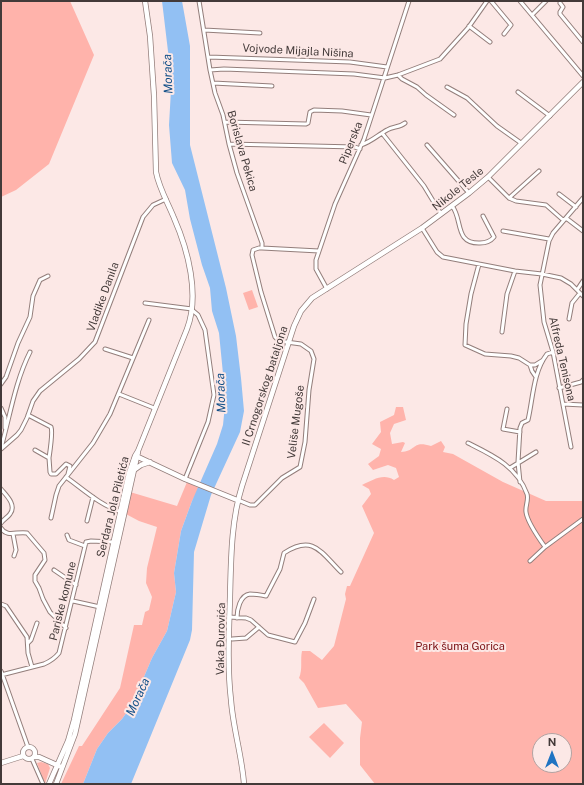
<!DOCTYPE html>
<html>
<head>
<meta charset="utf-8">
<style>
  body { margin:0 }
  #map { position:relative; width:584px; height:785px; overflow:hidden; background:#fce8e6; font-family:"Public Sans",sans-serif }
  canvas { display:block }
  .frame { position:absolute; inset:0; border:2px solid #433a39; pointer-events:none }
  .north { position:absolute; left:532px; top:733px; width:40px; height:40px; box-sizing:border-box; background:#fce8e6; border:1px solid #b2a2a1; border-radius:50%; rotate:0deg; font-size:11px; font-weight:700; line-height:16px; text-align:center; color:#433a39 }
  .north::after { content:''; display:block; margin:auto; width:14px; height:18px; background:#2074c2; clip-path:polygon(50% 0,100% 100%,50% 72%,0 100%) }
</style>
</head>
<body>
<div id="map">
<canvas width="584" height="785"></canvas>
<div class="frame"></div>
<div class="north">N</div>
</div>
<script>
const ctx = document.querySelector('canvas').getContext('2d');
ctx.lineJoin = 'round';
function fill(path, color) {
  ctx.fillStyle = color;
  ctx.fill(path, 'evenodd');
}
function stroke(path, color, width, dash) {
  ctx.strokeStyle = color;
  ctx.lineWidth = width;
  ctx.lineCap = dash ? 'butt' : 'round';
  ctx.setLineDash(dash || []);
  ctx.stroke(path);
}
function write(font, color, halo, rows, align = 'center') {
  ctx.font = font + ' "Public Sans",sans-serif';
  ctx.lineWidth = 4;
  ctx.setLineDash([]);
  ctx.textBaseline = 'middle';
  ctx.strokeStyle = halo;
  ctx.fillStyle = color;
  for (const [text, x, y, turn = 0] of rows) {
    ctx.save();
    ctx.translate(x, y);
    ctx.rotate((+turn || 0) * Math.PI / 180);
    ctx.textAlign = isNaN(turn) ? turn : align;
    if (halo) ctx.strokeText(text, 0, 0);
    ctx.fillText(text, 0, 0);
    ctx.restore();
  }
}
const green = new Path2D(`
  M1,1H70L94,55L49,164L16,190L1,197Z
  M252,290L258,307L249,310L243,293Z
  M396,407H403L406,420L394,424L390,433L392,444L403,442L405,443L401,452C417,451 412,440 431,446L441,441L445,447L443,452L453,454L503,482L546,501H583V784H375L360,765V738L362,722L346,704L318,708L304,683L299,678C303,669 300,660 302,651H310L322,660L334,646L346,599L345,594L347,586H350L374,533L362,506L371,494L369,489L362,485C373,480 383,473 394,480L399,477L396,468L388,465L373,470L368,464L379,456L381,449L372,444L381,432L380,422L394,415ZM540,741H564V765H540Z
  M187,482L199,488L192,501L181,531L174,573L176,592L167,631L152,658L132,705L122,719L108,733L97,749L83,784H61L79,746H82L120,688L134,625H142L145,612L149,610L152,597L146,583L147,568L157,527L139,521L124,513L130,492L177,506Z
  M324,723L344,743L330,758L309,737Z
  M41,762L48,764L50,768L45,784L37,763Z`);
const water = new Path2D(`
  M162,1H182L190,46V145L226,288L236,336L241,378L244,411L240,432L211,495L194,552L192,630L190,640L131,784H83L97,749L108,733L122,719L132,705L152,658L167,631L176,592L174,573L181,531L192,501L217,444L223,425L224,415L225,394L219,333L212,311L210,288L202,265L190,219L185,190L172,163L169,125L171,90L170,68Z`);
const street = new Path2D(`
  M199,1L210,70L215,93L223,115L229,144L237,173L262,243V248L319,251
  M491,1L511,25L504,34
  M520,1L583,76
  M560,3L563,7L560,12V14L583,42
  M532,15L546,1
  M469,26L490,42
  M204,30L260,33
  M209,57L350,62L387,67
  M210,70L224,69L354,74L385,78L398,75L440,59L468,28L487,1
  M398,75L402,79L417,87L426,95L454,115
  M213,83L272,86
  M447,87L467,98L497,126L521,143
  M518,92L550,116
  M225,122L306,124L308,123L310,112L314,110L342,111L371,115
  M382,133L424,186L441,214
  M229,144L355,147L360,149
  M361,145C371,142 378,135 387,130C393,126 399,128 405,123
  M427,145L469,193
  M488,177L509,198L516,201L546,205L563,220
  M559,194L576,207
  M509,198L539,171
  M452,206C463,219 454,244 480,243C485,243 490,242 494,237L483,216
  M566,218L583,231
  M422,228L437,252L443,257L515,271L542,274L561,278L571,284L583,296
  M503,231L549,239
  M479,264L471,294L466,324L465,345L485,354L511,356L519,358L530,365H535L543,360
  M327,289L316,269V260L335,204L364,139L409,1
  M577,290L583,281
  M145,303L192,309
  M569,319L572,303L580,293
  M502,332L507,294L515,271
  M105,349L133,358
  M530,365L532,371L536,377
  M1,384L6,377L18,343L30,317L33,296L40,280L48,276
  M559,388L581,382L583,380
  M119,394L154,408
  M563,404L583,405
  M1,408L5,417V428
  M507,409L503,429L520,432
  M28,415L51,427C53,432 50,451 49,458
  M468,443C492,455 517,466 527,494C529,500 525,506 526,512C527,521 540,540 545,547
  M571,447L553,352L544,322L540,285L549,241L553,233L583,198
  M1,448C10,416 15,382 30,352
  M1,449L17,435L21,430L27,418L33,401L40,391L79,359L95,342L143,217L153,205L166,199
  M35,450L49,458L50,472L51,474H56L66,464L70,466L68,474
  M510,468L536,452
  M66,477C84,490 101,506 122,512
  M185,479L208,422L214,395L205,330L198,315L192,310
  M520,482L518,462L520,428L522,423L528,420C533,399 533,372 547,354L553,352
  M1,489C6,495 17,505 10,514C8,517 4,519 1,523
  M238,500L250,505H255L282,478L300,467L305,442L309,390L314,359L311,351L301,344L279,341L275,337L261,292L252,255L253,250L259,248H262
  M51,518L56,495L59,486L93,443L110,414L149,320
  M87,521L93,497
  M1,528C7,538 17,531 27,533L44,553L45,560L35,575V581L39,588L43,599L50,612L66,628
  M13,534L16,550L14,556
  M67,535L69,540L85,546
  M530,561L545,547L583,519
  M54,570L76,585
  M73,601L100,607
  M1,604L6,606L27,637L28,653L32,667
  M229,617L246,618L251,620L268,635L295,642L305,623L314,599
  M237,618C237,610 240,595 250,594C255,594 261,595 266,596L280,569L284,553C313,534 321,552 341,572
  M232,639L246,638L259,627
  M28,643L31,640L37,623
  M1,671L28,747
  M1,675L44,664C51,661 55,658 59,653L86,542L91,541L113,542
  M32,759L43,784`);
const secondary = new Path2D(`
  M136,456L185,479L237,500
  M134,470L141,465L150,462
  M23 753a6 6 0 1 1 12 0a6 6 0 1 1-12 0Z
  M35,757H39L59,766
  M1,763L23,756
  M49,784L68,741L74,720L129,473L135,456L138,451L187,329C200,295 188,250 174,218C168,203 159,188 156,172L154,96L150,36L145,1
  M56,784L75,734L138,452
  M244,784C242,756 233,728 231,700C227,666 229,631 230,597C231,560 231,521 242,486L294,326L301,311L312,298L422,228L469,193L488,177L583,82`);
const streetNames = [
  ["Vojvode Mijajla Nišina",298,51,3],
  ["Piperska",351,143,-68],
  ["Borislava Pekica",242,151,74],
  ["Nikole Tesle",458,189,-39],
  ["Vladike Danila",103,297,-70],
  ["Alfreda Tenisona",562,359,77],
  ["II Crnogorskog bataljona",265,386,-72],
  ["Veliše Mugoše",296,422,-83],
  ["Serdara Jola Piletića",113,507,-76],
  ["Pariske komune",63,601,-76],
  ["Vaka Đurovića",221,639,-89]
];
const parkNames = [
  ["Park šuma Gorica",460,647]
];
const waterNames = [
  ["Morača",168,74,-92],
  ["Morača",221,393,-92],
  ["Morača",138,697,-65]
];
fill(green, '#ffb3ab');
fill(water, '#92c0f3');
stroke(street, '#937e7b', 5);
stroke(secondary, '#937e7b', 6);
stroke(street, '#fff', 3);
stroke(secondary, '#fff', 4.5);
write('11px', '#433a39', '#fce8e6', streetNames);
write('11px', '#7b1014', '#fce8e6', parkNames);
write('italic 12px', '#104e87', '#fce8e6', waterNames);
</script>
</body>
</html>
